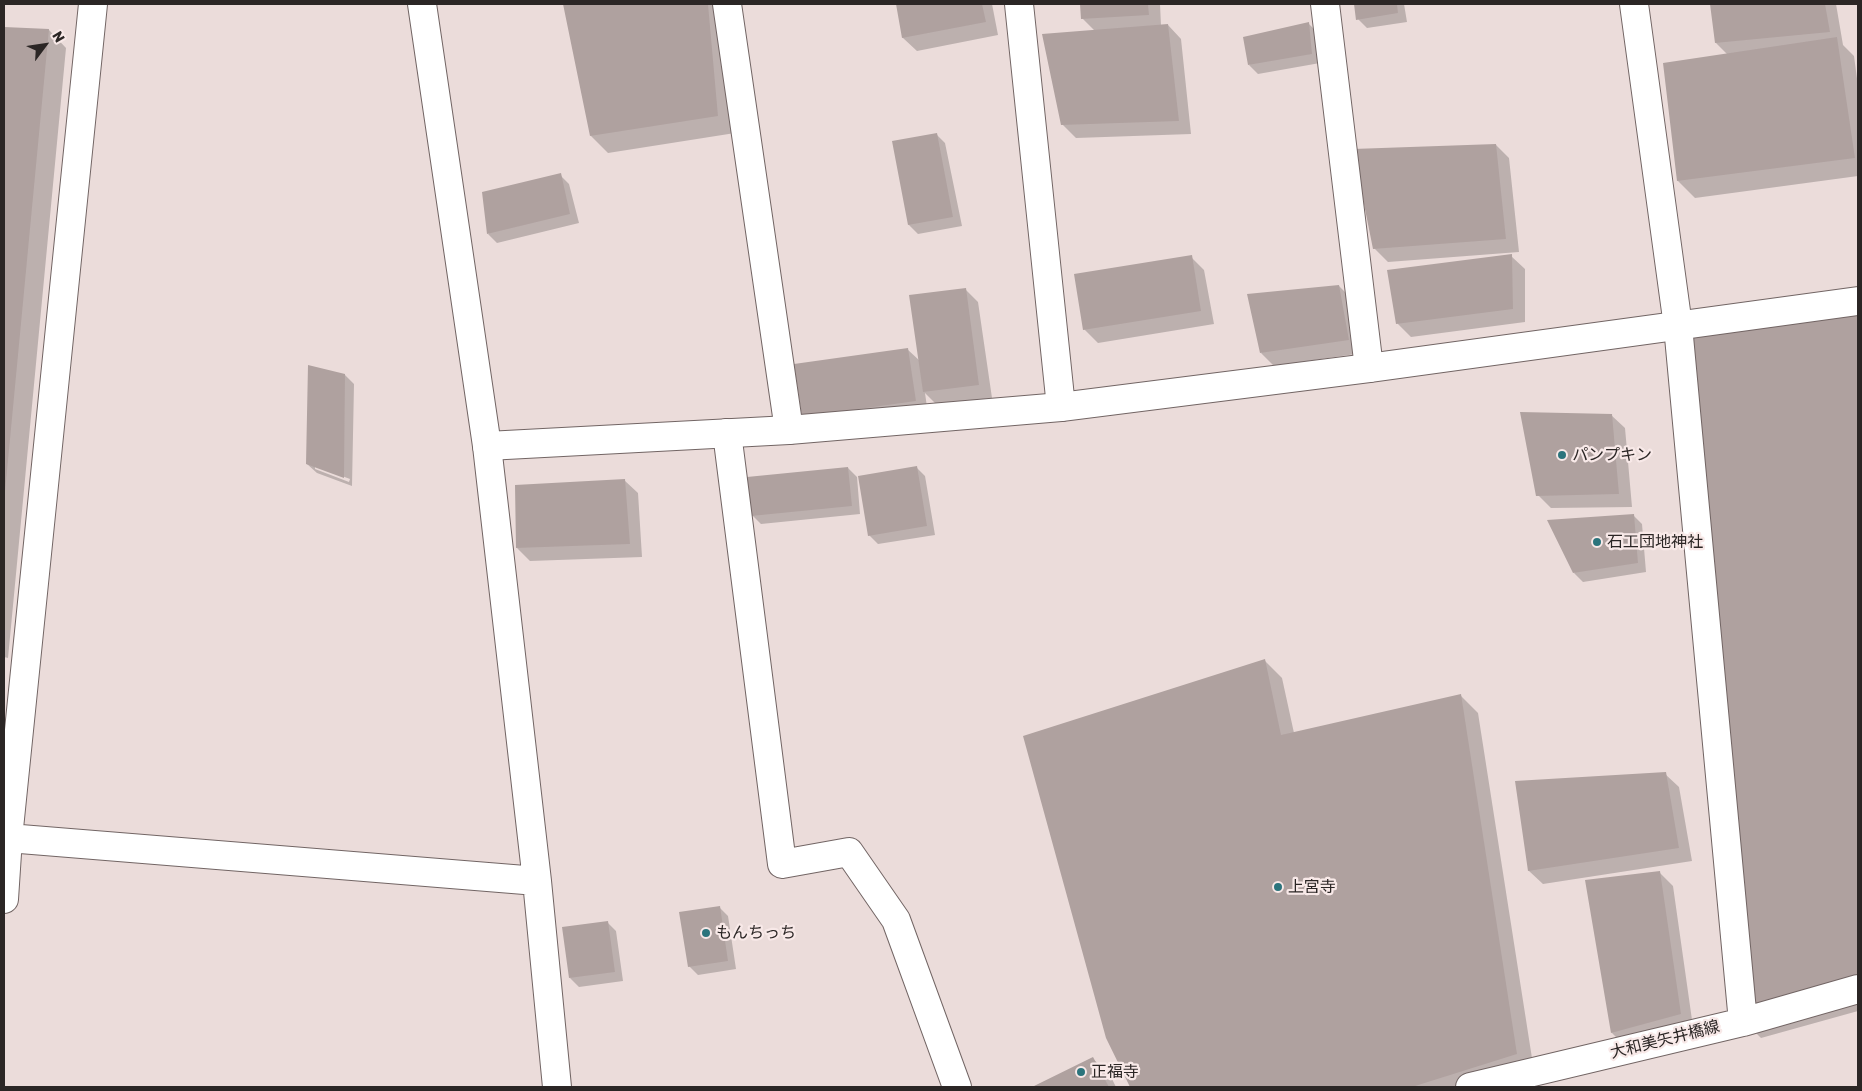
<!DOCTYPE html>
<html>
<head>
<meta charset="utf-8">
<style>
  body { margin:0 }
  #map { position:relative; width:1862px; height:1091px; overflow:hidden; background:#ebdcda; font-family:Rubik,sans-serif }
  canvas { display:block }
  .frame { position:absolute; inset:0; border:5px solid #2b2625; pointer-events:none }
  .north { position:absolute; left:20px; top:20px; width:50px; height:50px; -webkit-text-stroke:4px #f8e9e8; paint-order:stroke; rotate:59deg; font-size:14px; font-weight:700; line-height:20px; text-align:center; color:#2b2625 }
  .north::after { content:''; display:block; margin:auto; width:18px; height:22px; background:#2b2625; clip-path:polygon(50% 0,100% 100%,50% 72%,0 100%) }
</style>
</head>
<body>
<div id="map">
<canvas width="1862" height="1091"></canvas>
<div class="frame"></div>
<div class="north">N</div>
</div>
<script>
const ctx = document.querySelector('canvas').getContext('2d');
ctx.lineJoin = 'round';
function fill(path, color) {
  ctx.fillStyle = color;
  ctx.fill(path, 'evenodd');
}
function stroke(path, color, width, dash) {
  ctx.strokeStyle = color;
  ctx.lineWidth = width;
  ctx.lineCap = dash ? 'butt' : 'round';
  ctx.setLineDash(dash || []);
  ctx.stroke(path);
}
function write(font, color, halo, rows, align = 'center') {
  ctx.font = font + ' Rubik,"Noto Sans JP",sans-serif';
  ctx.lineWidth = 4.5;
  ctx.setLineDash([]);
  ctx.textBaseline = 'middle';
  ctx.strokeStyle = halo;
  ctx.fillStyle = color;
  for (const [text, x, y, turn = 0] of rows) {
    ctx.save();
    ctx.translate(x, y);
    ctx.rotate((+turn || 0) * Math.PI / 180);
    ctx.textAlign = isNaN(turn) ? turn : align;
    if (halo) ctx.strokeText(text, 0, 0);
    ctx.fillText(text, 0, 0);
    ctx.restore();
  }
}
const shadow = new Path2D(`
  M564,4H723L735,133L608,153L591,136Z
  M897,4H992L998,35L917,51L903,38Z
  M1081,4H1160L1161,26L1168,25L1181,39L1191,134L1076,138L1062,124L1095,31L1082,18Z
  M1355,4H1404L1407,22L1367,28L1358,19Z
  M1712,4H1836L1843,45L1854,56L1858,86V176L1695,198L1678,181L1728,55L1716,43Z
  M1308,23L1317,32L1320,63L1258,74L1249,65Z
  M4,28L49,30L66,48L8,658L4,657Z
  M936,134L945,143L962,226L918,234L909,225L894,142Z
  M1496,145L1509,158L1519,252L1388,262L1374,248Z
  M560,175L569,184L579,223L497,243L488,234Z
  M1511,256L1525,269V322L1411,337L1397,323Z
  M1191,257L1204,270L1214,324L1098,343L1084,329Z
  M1339,286L1352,299L1362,353L1274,366L1261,353Z
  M965,289L978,302L992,398L937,405L925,393L928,414L816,429L907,349L920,361Z
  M1858,302V1011L1761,1038L1744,1021Z
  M345,375L354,384L352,486L317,473L307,464ZM315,466L350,479L349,482L315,469Z
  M1611,415L1625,428L1632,507L1551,508L1538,495Z
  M916,467L925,476L935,535L878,544L869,535Z
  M848,468L857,477L860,514L761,524L752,515Z
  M624,480L638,493L642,557L530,561L517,548Z
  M1633,515L1642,524L1646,572L1583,582L1574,573Z
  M1265,661L1282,678L1294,733L1461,696L1478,713L1534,1071L1482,1087H1131L1108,1037Z
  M1665,774L1679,787L1692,861L1543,884L1529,871L1516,782Z
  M1659,872L1673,886L1693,1027L1625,1046L1612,1033Z
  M719,907L728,916L736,969L698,975L689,966Z
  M607,922L616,931L623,981L579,987L570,978Z
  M1092,1058L1110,1075L1116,1087H1035Z`);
const building = new Path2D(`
  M563,4H708L718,116L590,136Z
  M896,4H982L986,22L902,38Z
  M1080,4H1148L1149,15L1081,19Z
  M1354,4H1397L1398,13L1356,20Z
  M1710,4H1825L1830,32L1715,43Z
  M1309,22L1312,54L1248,65L1243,37Z
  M1168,24L1179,121L1061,125L1042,34Z
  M4,27L49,29L5,492H4Z
  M1837,37L1855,158L1677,181L1663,63Z
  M937,133L953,217L908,225L892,141Z
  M1496,144L1506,239L1373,249L1353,149Z
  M561,173L570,214L487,234L482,192Z
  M1512,254L1513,309L1396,324L1387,270Z
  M1192,255L1201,311L1083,330L1074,274Z
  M1339,285L1349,340L1260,353L1247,294Z
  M966,288L979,385L923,392L909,295Z
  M1858,301V989L1743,1022L1678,326Z
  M908,348L916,401L802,417L794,364Z
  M308,365L345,374L344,478L306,464Z
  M1520,412L1612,414L1619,494L1536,496Z
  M917,466L927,526L868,536L858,476Z
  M848,467L852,506L751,516L747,477Z
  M625,479L630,544L516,548L515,485Z
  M1634,514L1638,563L1573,573L1547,520Z
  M1265,659L1281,735L1461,694L1517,1054L1412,1087H1130L1106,1038L1023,736Z
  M1666,772L1679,848L1528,871L1515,781Z
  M1660,871L1681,1014L1611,1033L1585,880Z
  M720,906L728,961L688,967L679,912Z
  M608,921L615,972L569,978L562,927Z
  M1093,1057L1109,1087H1032Z`);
const minor = new Path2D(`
  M422,4L487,446L537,881L557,1087
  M727,4L789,430
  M1019,4L1061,407
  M1325,4L1369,368
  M1634,4L1678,326L1743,1022
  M727,433L782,864L849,852L896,920L957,1087
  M8,838L537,881
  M4,899L8,838L93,4
  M1470,1087L1743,1022L1858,989`);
const tertiary = new Path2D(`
  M487,446L789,430L1061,407L1369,368L1858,301`);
const markers = [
  [1562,455,5,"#2b747c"],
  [1597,542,5,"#2b747c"],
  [1278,887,5,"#2b747c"],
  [706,933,5,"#2b747c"],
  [1081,1072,5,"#2b747c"]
];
const poiNames = [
  ["パンプキン",1572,455],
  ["石工団地神社",1607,542],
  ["上宮寺",1288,887],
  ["もんちっち",716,933],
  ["正福寺",1091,1072]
];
const streetNames = [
  ["大和美矢井橋線",1665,1040,-14]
];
fill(shadow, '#0003');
fill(building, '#afa19f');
stroke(minor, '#726564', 30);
stroke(tertiary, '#726564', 30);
stroke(minor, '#fff', 28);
stroke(tertiary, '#fff', 28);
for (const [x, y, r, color] of markers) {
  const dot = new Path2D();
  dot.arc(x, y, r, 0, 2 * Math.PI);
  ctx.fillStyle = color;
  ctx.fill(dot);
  stroke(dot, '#f8e9e8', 2);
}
write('16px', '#2b2625', '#f8e9e8', poiNames, 'left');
write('16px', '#2b2625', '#f8e9e8', streetNames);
</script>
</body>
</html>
